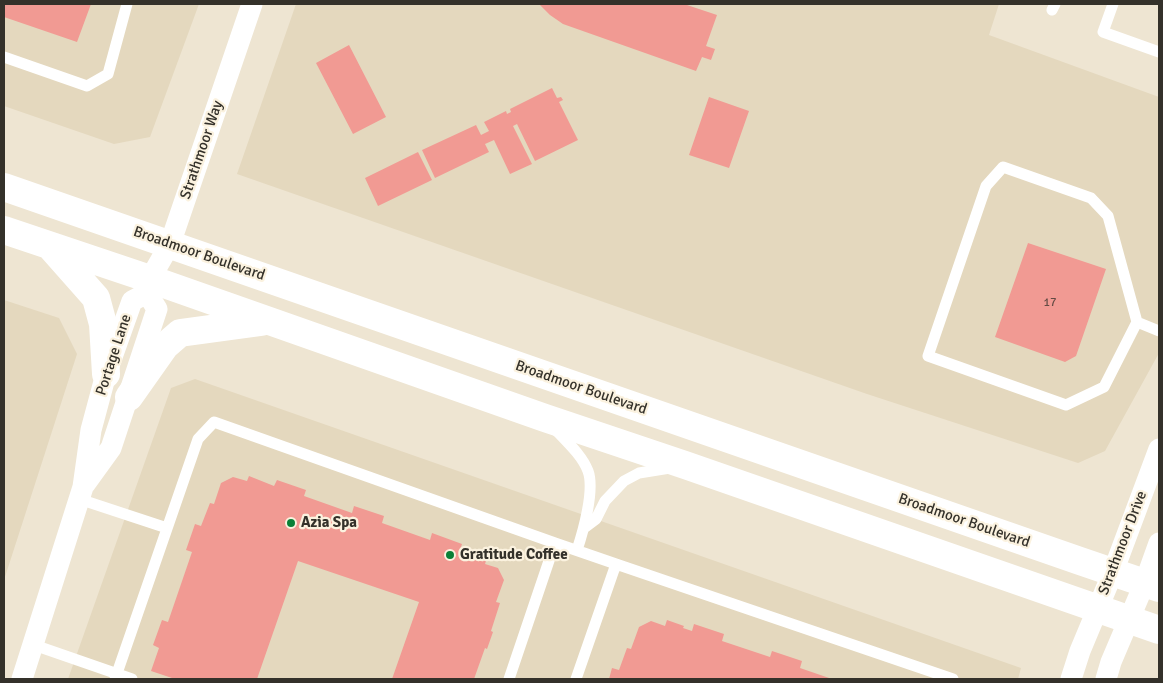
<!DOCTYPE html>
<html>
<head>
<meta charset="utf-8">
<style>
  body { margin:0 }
  #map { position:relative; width:1163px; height:683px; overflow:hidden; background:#eee5d2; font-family:Signika,sans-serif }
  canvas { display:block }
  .frame { position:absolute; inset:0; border:5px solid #34312a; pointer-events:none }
</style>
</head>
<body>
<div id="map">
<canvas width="1163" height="683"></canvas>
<div class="frame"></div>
</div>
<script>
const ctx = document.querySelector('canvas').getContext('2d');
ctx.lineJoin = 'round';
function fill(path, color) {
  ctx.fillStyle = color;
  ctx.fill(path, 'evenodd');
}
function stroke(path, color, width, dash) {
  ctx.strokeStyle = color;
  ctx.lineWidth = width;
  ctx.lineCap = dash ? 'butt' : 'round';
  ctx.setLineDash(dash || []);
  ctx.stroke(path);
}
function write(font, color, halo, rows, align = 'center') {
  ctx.font = font + ' Signika,sans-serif';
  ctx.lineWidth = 4.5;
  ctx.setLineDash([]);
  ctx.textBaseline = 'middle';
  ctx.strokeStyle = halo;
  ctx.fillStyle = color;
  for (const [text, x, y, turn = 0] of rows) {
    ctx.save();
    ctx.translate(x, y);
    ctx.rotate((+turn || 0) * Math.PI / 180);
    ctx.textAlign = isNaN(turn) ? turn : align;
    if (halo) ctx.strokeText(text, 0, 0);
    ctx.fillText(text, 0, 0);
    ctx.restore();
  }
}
const built = new Path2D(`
  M4,4H199L150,137L114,144L4,106Z
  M296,4H999L989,35L1159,97V353L1105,451L1078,463L867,394L237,174Z
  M4,300L59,318L77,354L4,580Z
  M195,379L1021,668L1018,679H68L171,388Z`);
const building = new Path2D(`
  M4,4H91L77,42L4,17Z
  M539,4H684L717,15L706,46L715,49L711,60L702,57L696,71L563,24L550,15Z
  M349,45L386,117L353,134L316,63Z
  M552,88L557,98L561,97L563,100L559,102L578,140L535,161L517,124L513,126L532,164L510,174L494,140L485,144L489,152L435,178L422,150L476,125L481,135L489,131L484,122L506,111L507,114L511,112L510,109Z
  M709,97L749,111L729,168L689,155Z
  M418,152L432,180L378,206L365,178Z
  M1028,243L1106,269L1076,356L1065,362L995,337Z
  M249,476L274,486L277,480L306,490L304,496L352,513L354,506L384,516L382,523L430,540L432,533L462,544L460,550L487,558L485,564L498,568L504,580L496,602L500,603L491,631L493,632L487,649L485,648L474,679H392L419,602L298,561L257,679H175L151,671L159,648L153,645L162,620L168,622L192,552L186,550L195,524L201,526L210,503L214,504L221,483L233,477L247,481Z
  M667,620L684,626L683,628L692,631L694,624L724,634L722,641L770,657L772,651L802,661L800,668L832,679H609L612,668L619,670L627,648L631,649L639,627L651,621L665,626Z`);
const service = new Path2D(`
  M1113,4L1103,32L1159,52
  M1052,10L1055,4
  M4,57L87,86L108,74L127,4
  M1003,167L1091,198L1108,216L1137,322L1104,387L1066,405L928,356L986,186Z
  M1137,322L1159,331
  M555,429C566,441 582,455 588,471C595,490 583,532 577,550
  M79,499L167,528
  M584,528L596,519L605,501L624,481L639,473L670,468
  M555,543L616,564L576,679
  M616,564L953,679
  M34,645L132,679
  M115,679L198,439L214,422L555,543L509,679`);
const minor = new Path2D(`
  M147,293L150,279L170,244L252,4
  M85,484L111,448L157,309L147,293
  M22,679L83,487L91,430L106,374L132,301L147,293
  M1071,679L1080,651L1113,572L1159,449
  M1106,679L1111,662L1145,582L1159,543`);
const secondary = new Path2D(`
  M4,187L1080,561L1159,588
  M4,230L150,279L545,418L685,465L1159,630
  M50,246L96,298L103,324L106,374
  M129,397L165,346L180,333L261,322`);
const markers = [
  [291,523,5,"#0a8037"],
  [450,555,5,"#0a8037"]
];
const numberNames = [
  ["17",1050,303]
];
const streetNames = [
  ["Strathmoor Way",202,150,-71],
  ["Broadmoor Boulevard",199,254,19],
  ["Portage Lane",114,355,-72],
  ["Broadmoor Boulevard",581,388,19],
  ["Broadmoor Boulevard",964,521,19],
  ["Strathmoor Drive",1123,543,-69]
];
const poiNames = [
  ["Azia Spa",301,523],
  ["Gratitude Coffee",460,555]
];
fill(built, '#e4d8be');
fill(building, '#f19a93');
stroke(service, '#fff', 11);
stroke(minor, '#fff', 21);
stroke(secondary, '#fff', 28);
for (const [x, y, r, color] of markers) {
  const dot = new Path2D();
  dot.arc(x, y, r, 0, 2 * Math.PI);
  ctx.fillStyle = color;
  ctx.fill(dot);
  stroke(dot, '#fbf2df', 2);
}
write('12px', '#634b44', null, numberNames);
write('15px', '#34312a', '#fbf2df', streetNames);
write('bold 15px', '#34312a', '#fbf2df', poiNames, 'left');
</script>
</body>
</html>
